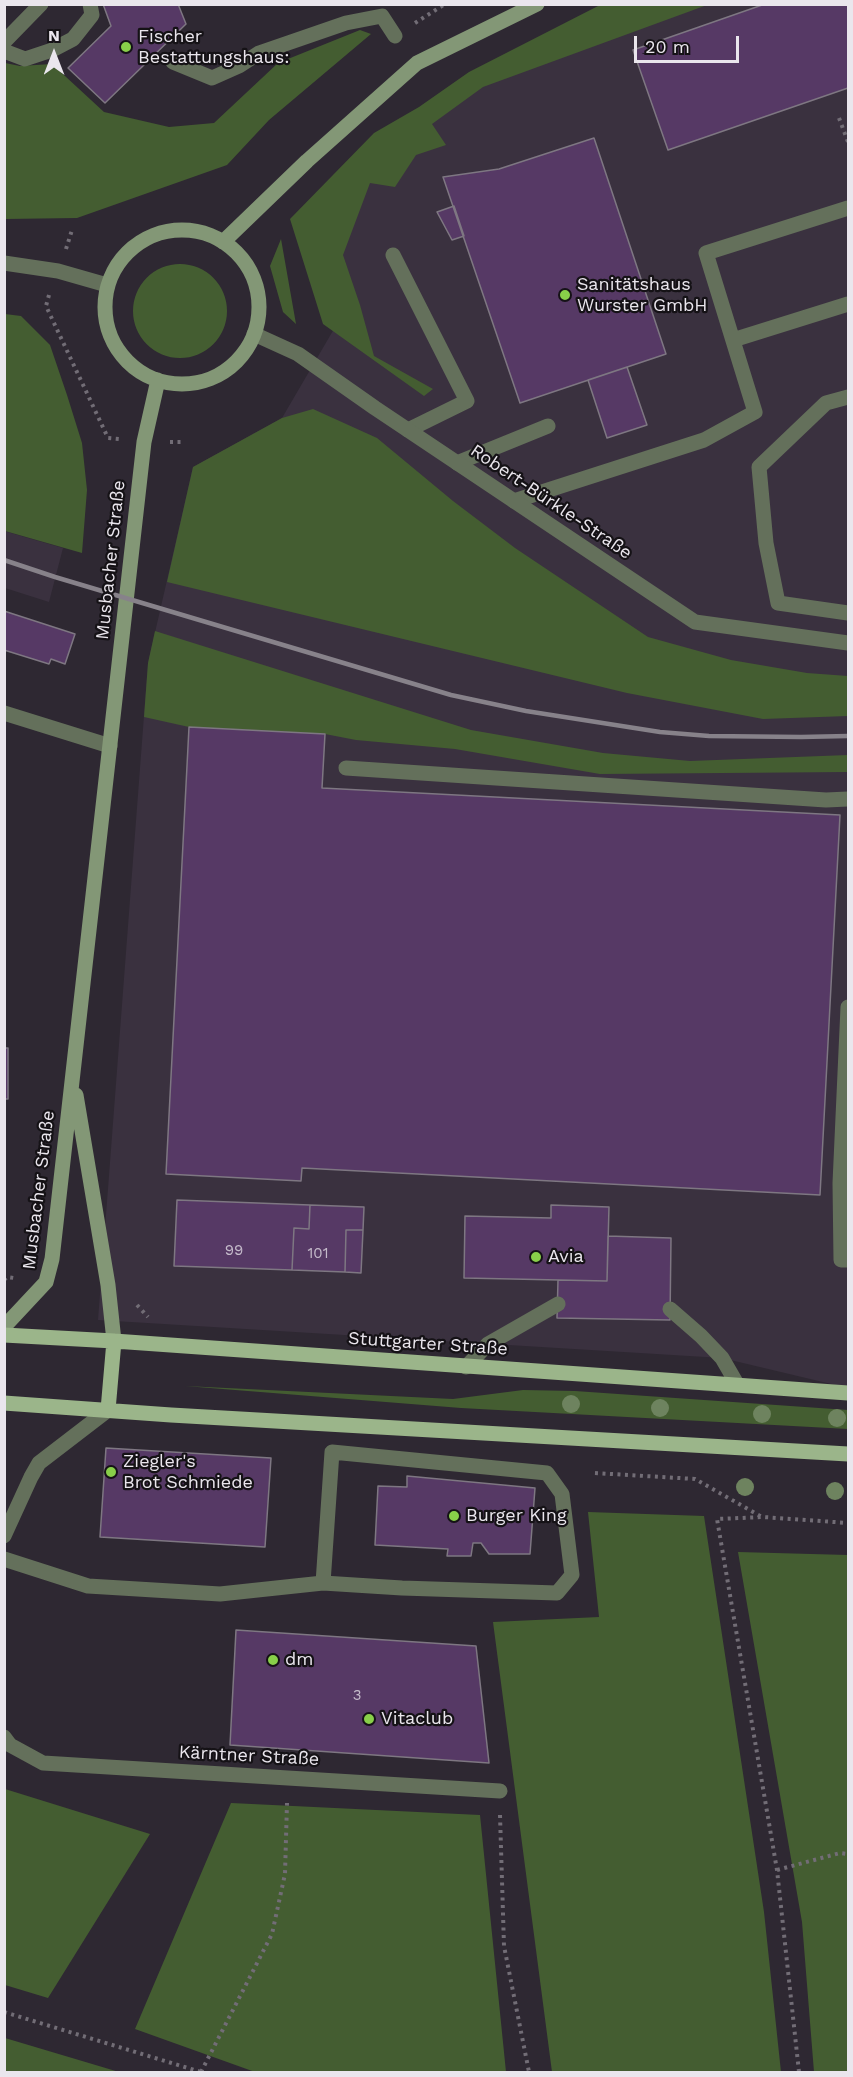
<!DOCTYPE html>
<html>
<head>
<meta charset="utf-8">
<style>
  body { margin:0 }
  #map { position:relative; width:853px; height:2077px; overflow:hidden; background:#2e2832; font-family:"Work Sans",sans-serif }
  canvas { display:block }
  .frame { position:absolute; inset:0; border:6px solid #eae6ed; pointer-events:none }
  .north { position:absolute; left:24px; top:24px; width:60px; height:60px; -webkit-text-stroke:4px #151216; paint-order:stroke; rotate:0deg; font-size:16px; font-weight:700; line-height:24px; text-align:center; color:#eae6ed }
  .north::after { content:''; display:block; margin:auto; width:21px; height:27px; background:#eae6ed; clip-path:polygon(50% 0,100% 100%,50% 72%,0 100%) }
  .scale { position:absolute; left:634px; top:36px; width:105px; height:27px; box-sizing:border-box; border:3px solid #eae6ed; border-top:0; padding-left:8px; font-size:18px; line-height:21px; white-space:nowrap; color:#eae6ed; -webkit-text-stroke:4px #151216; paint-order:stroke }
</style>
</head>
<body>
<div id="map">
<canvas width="853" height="2077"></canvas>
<div class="frame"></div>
<div class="north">N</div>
<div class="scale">20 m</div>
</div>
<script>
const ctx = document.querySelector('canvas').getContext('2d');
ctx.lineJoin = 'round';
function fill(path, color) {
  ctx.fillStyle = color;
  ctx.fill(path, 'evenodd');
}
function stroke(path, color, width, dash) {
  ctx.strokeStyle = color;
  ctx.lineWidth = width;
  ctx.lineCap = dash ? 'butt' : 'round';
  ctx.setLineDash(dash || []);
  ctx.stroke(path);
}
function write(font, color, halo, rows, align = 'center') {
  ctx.font = font + ' "Work Sans",sans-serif';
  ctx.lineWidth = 4.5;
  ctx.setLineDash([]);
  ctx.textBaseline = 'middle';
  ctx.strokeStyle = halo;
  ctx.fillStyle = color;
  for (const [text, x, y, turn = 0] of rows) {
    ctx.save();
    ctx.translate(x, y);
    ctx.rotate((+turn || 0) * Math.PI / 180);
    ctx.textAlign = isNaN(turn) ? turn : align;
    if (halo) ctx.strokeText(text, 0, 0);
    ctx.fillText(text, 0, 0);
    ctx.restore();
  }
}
const built = new Path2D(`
  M688,5H848V1388L722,1358L98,1320L148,663L193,467L282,418L348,305L313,220L479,76Z
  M4,531L63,548L49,602L5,588Z`);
const green = new Path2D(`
  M600,5H707L483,87L432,124L446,145L416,155L395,187L370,183L343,255L360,305L374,356L433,389L424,396L323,324L290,219L374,133L419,107L469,72Z
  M360,30L371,34L269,120L227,165L77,218L5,219V63L20,66L52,64L104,112L169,127L214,123L278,63Z
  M281,239L296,324L283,312L270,266Z
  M133 311a47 47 0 1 1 94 0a47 47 0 1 1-94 0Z
  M5,314L21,316L50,345L67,395L82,443L87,490L82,553L5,531Z
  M313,409L377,438L453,501L515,548L648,637L731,660L807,673L848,676V716L763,719L627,693L167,582L193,467L282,418Z
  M155,631L471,730L603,753L690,761L848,755V772L600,774L455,749L356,740L325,734L189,727L144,717L148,663Z
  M185,1386L453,1399L523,1390L575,1391L848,1410V1429L461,1408Z
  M588,1512L704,1516L764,1912L781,2072H552L493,1622L599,1617Z
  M738,1552L848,1555V2072H814L802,1922Z
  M5,1789L150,1834L48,1998L5,1985Z
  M231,1803L480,1815L506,2072H255L135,2029Z
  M5,2038L119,2072H5Z`);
const building = new Path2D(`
  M103,4H178L186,24L105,103L68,68L111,26Z
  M765,4H848V88L668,150L633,50Z
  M594,138L666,354L520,403L443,177L499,169Z
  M454,206L464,236L452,240L437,212Z
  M627,367L647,425L607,438L588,380Z
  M4,611L75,634L65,664L51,659L49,664L4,650Z
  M189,727L325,734L322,788L840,815L820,1195L302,1168L301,1181L166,1174Z
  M4,1048H8V1099H4Z
  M177,1200L310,1205L309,1229L294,1228L292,1270L174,1266Z
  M310,1205L364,1207L363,1230H346L345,1272L292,1270L294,1228L309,1229Z
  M551,1205L609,1207L607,1281L464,1278L465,1216L551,1218Z
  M346,1230H363L361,1273L345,1272Z
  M608,1236L671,1238L670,1320L557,1318L558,1280L607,1281Z
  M106,1448L271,1458L265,1547L100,1537Z
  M407,1476L535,1488L530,1554H489L481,1543H473L471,1556H447L448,1549L375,1545L378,1486L407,1487Z
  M236,1630L476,1646L489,1763L230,1745Z`);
const path = new Path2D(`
  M415,23L445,4
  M839,118L848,142
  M66,249L72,230
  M49,295L46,306L108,438L120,439
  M170,442H181
  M4,1280L7,1277L14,1278
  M137,1305L148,1317
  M595,1473L695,1479L762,1517
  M500,1815L504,1946L529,2072
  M777,1870L840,1853L848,1854
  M4,2012L201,2072
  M201,2072L272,1934L285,1874L287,1803
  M799,2072L777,1870L717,1519L763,1517L848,1523`);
const lane = new Path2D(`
  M4,42L41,4
  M4,51L25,59L52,50L73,39L92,15L90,4
  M173,62L212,78L239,66L259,53L346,23L382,16L395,36
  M393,255L467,401L408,430
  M733,340L848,304
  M848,397L826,403L759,467L766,543L778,603L848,613
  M457,463L548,426
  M514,501L704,440L755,412L706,253L848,208
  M346,768L826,800L848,799
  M848,1007L840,1183L841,1260H848
  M670,1309L701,1336L722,1358L737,1384
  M466,1367L488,1344L558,1304
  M4,1559L88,1586L220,1594L323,1583L402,1588L557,1593L572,1575L562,1494L547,1473L332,1452L323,1583`);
const street = new Path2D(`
  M4,263L58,271L107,285
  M254,334L298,354L375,408L695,622L848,643
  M4,713L110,746
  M4,1536L31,1477L39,1463L108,1410
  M4,1737L10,1745L43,1763L500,1791`);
const secondary = new Path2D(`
  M105 307a77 77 0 1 1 154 0a77 77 0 1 1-154 0Z
  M223,242L307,161L417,63L537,4
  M76,1095L108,1285L114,1341
  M4,1327L46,1282L52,1259L144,442L158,380`);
const primary = new Path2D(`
  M4,1335L114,1341L848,1393
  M4,1403L171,1415L848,1454
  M108,1410L114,1341`);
const rail = new Path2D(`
  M4,560L55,577L451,695L526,711L660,732L709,736L801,737L848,736`);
const trees = [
  [571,1404],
  [660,1408],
  [762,1414],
  [837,1418],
  [745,1487],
  [835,1491]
];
const markers = [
  [126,47,6,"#88cf49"],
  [565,295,6,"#88cf49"],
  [536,1257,6,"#88cf49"],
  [111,1472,6,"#88cf49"],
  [454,1516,6,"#88cf49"],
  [273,1660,6,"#88cf49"],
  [369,1719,6,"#88cf49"]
];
const numberNames = [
  ["99",234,1251],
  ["101",318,1254],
  ["3",357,1696]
];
const poiNames = [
  ["Fischer",138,37],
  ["Bestattungshaus:",138,58],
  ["Sanitätshaus",577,285],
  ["Wurster GmbH",577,306],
  ["Avia",548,1257],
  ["Ziegler's",123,1462],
  ["Brot Schmiede",123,1483],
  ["Burger King",466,1516],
  ["dm",285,1660],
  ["Vitaclub",381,1719]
];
const streetNames = [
  ["Robert-Bürkle-Straße",551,502,34],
  ["Musbacher Straße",111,560,-84],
  ["Musbacher Straße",39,1190,-83],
  ["Stuttgarter Straße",428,1344,4],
  ["Kärntner Straße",249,1756,3]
];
fill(built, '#3a313f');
fill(green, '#445d31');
fill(building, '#563965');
stroke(building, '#7e7782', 1.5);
stroke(path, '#726d76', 4, [3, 4.5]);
stroke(lane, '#64705b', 15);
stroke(street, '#64705b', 15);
stroke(secondary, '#839776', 15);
stroke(primary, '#9bb58a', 15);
stroke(rail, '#87828a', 4.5);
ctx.fillStyle = '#6e835f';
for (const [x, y] of trees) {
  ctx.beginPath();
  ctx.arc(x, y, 9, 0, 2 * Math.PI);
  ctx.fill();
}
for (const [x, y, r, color] of markers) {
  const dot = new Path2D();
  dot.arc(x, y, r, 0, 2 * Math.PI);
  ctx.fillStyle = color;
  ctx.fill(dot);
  stroke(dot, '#151216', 2);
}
write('15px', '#c5bbcb', null, numberNames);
write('18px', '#eae6ed', '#151216', poiNames, 'left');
write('18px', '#eae6ed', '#151216', streetNames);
</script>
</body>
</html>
